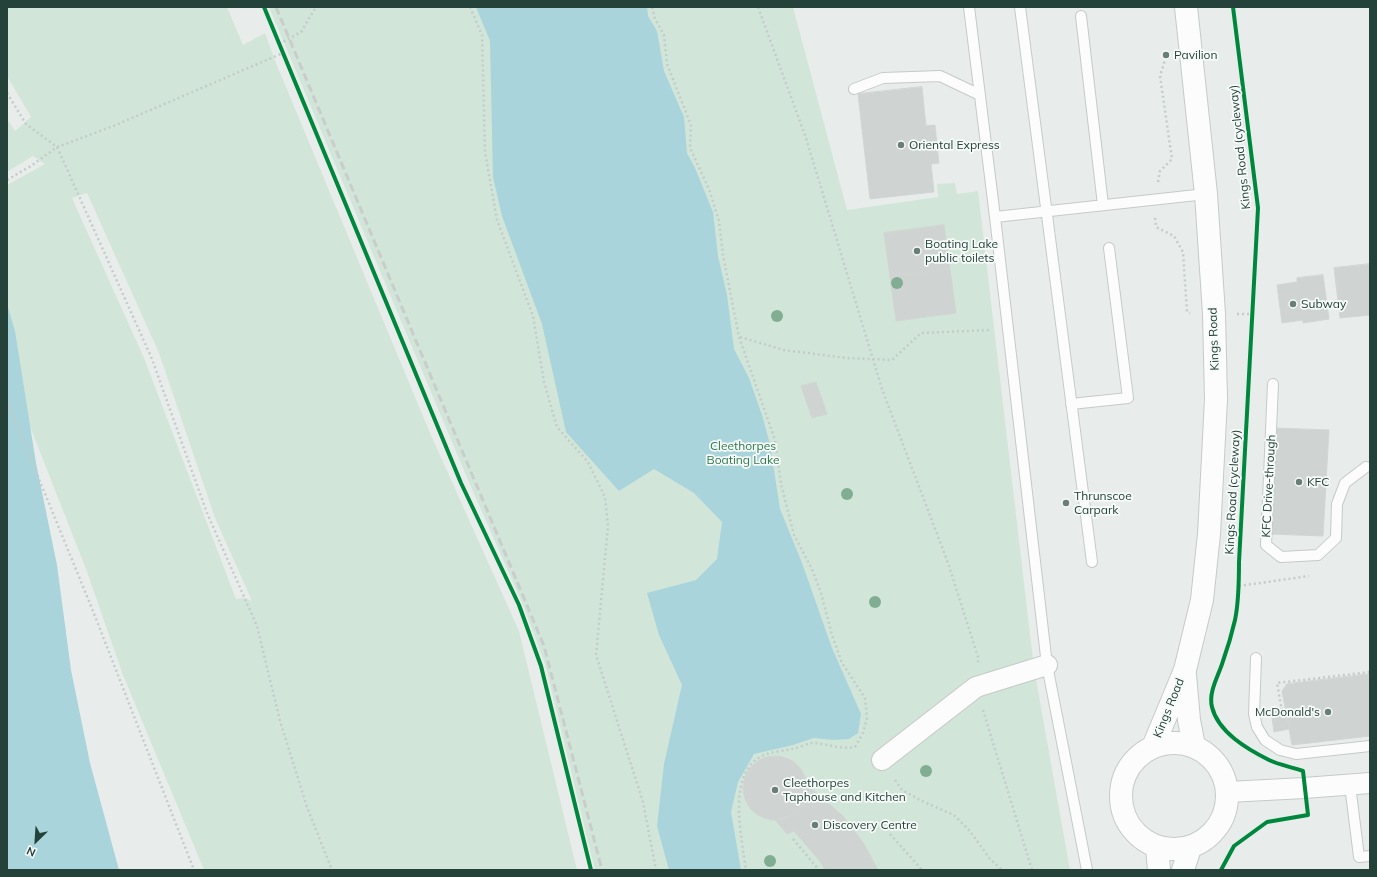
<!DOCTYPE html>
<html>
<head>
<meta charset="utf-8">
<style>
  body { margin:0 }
  #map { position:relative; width:1377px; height:877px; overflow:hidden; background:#e8edeb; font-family:Mulish,sans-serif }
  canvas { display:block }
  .frame { position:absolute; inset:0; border:8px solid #24423a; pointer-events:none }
  .north { position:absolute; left:16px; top:821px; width:40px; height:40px; -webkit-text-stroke:3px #f7fbf9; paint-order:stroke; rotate:205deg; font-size:11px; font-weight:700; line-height:16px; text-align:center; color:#24423a }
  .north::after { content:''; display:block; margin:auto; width:14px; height:18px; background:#24423a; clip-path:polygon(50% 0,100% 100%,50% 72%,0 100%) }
</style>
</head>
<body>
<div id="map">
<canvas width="1377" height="877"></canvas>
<div class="frame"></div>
<div class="north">N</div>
</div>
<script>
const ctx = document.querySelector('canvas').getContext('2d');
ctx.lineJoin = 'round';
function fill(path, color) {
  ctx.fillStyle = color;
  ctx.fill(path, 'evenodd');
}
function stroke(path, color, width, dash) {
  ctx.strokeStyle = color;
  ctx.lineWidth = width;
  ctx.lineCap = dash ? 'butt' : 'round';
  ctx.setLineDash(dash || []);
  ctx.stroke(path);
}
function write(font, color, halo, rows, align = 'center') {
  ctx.font = font + ' Mulish,sans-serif';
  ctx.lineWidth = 3.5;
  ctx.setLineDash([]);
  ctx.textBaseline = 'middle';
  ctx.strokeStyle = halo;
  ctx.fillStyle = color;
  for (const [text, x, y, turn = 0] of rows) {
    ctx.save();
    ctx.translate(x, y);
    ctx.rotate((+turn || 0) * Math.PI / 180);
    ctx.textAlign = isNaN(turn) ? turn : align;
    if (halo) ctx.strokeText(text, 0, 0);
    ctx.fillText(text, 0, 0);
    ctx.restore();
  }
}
const green = new Path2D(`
  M7,7H227L243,45L265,33L276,63L430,433L519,631L577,870H204L123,675L86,569L7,368V185L45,164L33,156L7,172V119L15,131L31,117L7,76ZM87,193L159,353L215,518L252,601L245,598L236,599L144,358L72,198Z
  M269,7H793L847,210L938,197L937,184L955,183L957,194L978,191L1034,668L1070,870H595L545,664L523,605L468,480Z`);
const water = new Path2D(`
  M476,7H647L648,16L657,31L664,71L684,117L687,153L695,168L713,212L718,256L727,295L734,349L749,378L762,415L770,444L780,509L802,563L832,648L861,714L858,733L849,739L834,740L814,738L793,745L754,754L738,782L731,812L741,870H669L657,826L664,764L682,685L659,635L647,593L696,580L717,559L722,522L694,493L654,469L619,491L566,432L542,324L502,216L493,177L490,41Z
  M7,304L15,331L36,463L57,565L71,670L90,763L119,870H7Z`);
const building = new Path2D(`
  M922,87L926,126L935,125L939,163L931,164L934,192L870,199L858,94Z
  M944,225L950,269L890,277L884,233Z
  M1370,264V315L1340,318L1334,268Z
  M950,269L956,313L896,321L890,277Z
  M1323,275L1329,319L1303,323V320L1282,323L1277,285L1297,282V278Z
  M816,382L827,414L812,418L801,386Z
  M1274,428L1329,430L1323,536L1269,534Z
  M1370,674V736L1292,745L1282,691L1287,684Z
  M1285,708L1289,729L1274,732L1271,711Z
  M743 788a32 32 0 1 1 64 0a32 32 0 1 1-64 0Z
  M807,785L843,816L864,844L878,870H825L819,860L794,831L787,834L775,820L790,816L798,810L805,800Z`);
const path = new Path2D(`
  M470,7L482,35L485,152L497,220L533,316L544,382L557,427L588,462L605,497L608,526L596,655L643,802L656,870
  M652,7L655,19L664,35L667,64L691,125L690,148L709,189L719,221L723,255L739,337L775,440L781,484L794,535L812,569L821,593L832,635L842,663L865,698L867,718L863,733L855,747C840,750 826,743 812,743C806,744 798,748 792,749C782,751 770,752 762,756C726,773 742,839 746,870
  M758,7L806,138L882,389L948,563L978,657V662
  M279,44L301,32L316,7
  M7,93L26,124L57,147L152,359L207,513L257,626L280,721L307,807L332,870
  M7,180L31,166L57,147L111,127L283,53
  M1158,182L1160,171L1172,159L1160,76L1166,57
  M1155,218L1156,227L1174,236L1183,252L1187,312L1190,313
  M1237,314H1252
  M740,337L784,350L846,358L892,360L921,333L990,330
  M7,401L91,606L194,870
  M1239,586L1309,576
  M983,710L1032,870
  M1287,716L1283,717L1277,683L1370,672
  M895,780L902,790L922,801L954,815L970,831L990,859L1002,870
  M890,834L922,870
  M793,839L819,870`);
const service = new Path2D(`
  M969,7L995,217L1047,665L1087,870
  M1020,7L1092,562
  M1081,16L1103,205
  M854,89L883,78L940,76L980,95
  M995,217L1206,194
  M1273,384L1266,545L1281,557L1318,555L1336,538L1337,504L1345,483L1366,467
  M1071,404L1128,398L1109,248
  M1256,658L1254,714L1257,727L1265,740L1280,750L1296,754L1370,746
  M1350,785L1359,857L1370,856`);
const minor = new Path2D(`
  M882,760L976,687L1047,665
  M1228,792L1304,788L1370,783`);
const tertiary = new Path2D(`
  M1185,675L1189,720L1194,746
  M1121 796a53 53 0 1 1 106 0a53 53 0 1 1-106 0Z
  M1153,747L1185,670L1202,600L1209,534L1216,399L1214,314L1206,194L1186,7
  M1157,847L1159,870
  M1183,870L1190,848`);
const rail = new Path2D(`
  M276,7L544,646L602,870`);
const cycleway = new Path2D(`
  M264,7L461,483L519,605L541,666L591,870
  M1221,870L1234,846L1267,822L1308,815L1303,771C1292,767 1279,765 1269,760C1247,749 1218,732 1212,707C1208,692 1219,675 1223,661C1228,647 1232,633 1235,620C1239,601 1239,581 1239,562L1258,208L1233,7`);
const trees = [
  [897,283],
  [777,316],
  [847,494],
  [875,602],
  [926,771],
  [770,861]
];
const markers = [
  [1166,55,4,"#697e78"],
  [901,145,4,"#697e78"],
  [917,251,4,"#697e78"],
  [1293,304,4,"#697e78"],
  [1299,482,4,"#697e78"],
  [1066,503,4,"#697e78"],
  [1328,712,4,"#697e78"],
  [775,790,4,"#697e78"],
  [815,825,4,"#697e78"]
];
const poiNames = [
  ["Pavilion",1174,55],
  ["Oriental Express",909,145],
  ["Boating Lake",925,244],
  ["public toilets",925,258],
  ["Subway",1301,304],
  ["KFC",1307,482],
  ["Thrunscoe",1074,496],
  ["Carpark",1074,510],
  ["McDonald's",1320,712,"right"],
  ["Cleethorpes",783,783],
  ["Taphouse and Kitchen",783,797],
  ["Discovery Centre",823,825]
];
const streetNames = [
  ["Kings Road (cycleway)",1240,147,-96],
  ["Kings Road",1214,339,-92],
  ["KFC Drive-through",1269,486,-87],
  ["Kings Road (cycleway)",1233,492,-87],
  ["Kings Road",1169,708,-68]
];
const parkNames = [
  ["Cleethorpes",743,446],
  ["Boating Lake",743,460]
];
fill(green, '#d1e6d8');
fill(water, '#a9d4db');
fill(building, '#cfd4d2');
stroke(building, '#d1d6d4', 1);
stroke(service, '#c5cac8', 12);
stroke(minor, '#c5cac8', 22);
stroke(tertiary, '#c5cac8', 24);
stroke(path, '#c3ccca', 2.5, [2, 3]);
stroke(service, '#fcfcfc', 10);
stroke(minor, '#fcfcfc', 20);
stroke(tertiary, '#fcfcfc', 22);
stroke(rail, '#c9cdcc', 3, [8, 4]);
stroke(cycleway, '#00873e', 4);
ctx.fillStyle = '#81ae93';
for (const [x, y] of trees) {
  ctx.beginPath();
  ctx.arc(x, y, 6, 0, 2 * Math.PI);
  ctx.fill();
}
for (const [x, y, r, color] of markers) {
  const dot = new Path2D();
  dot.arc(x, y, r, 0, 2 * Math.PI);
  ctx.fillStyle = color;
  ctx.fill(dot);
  stroke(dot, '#f7fbf9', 1.5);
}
write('12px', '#24423a', '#f7fbf9', poiNames, 'left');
write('12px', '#24423a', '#f7fbf9', streetNames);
write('12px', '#2d7a4b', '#f7fbf9', parkNames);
</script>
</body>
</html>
